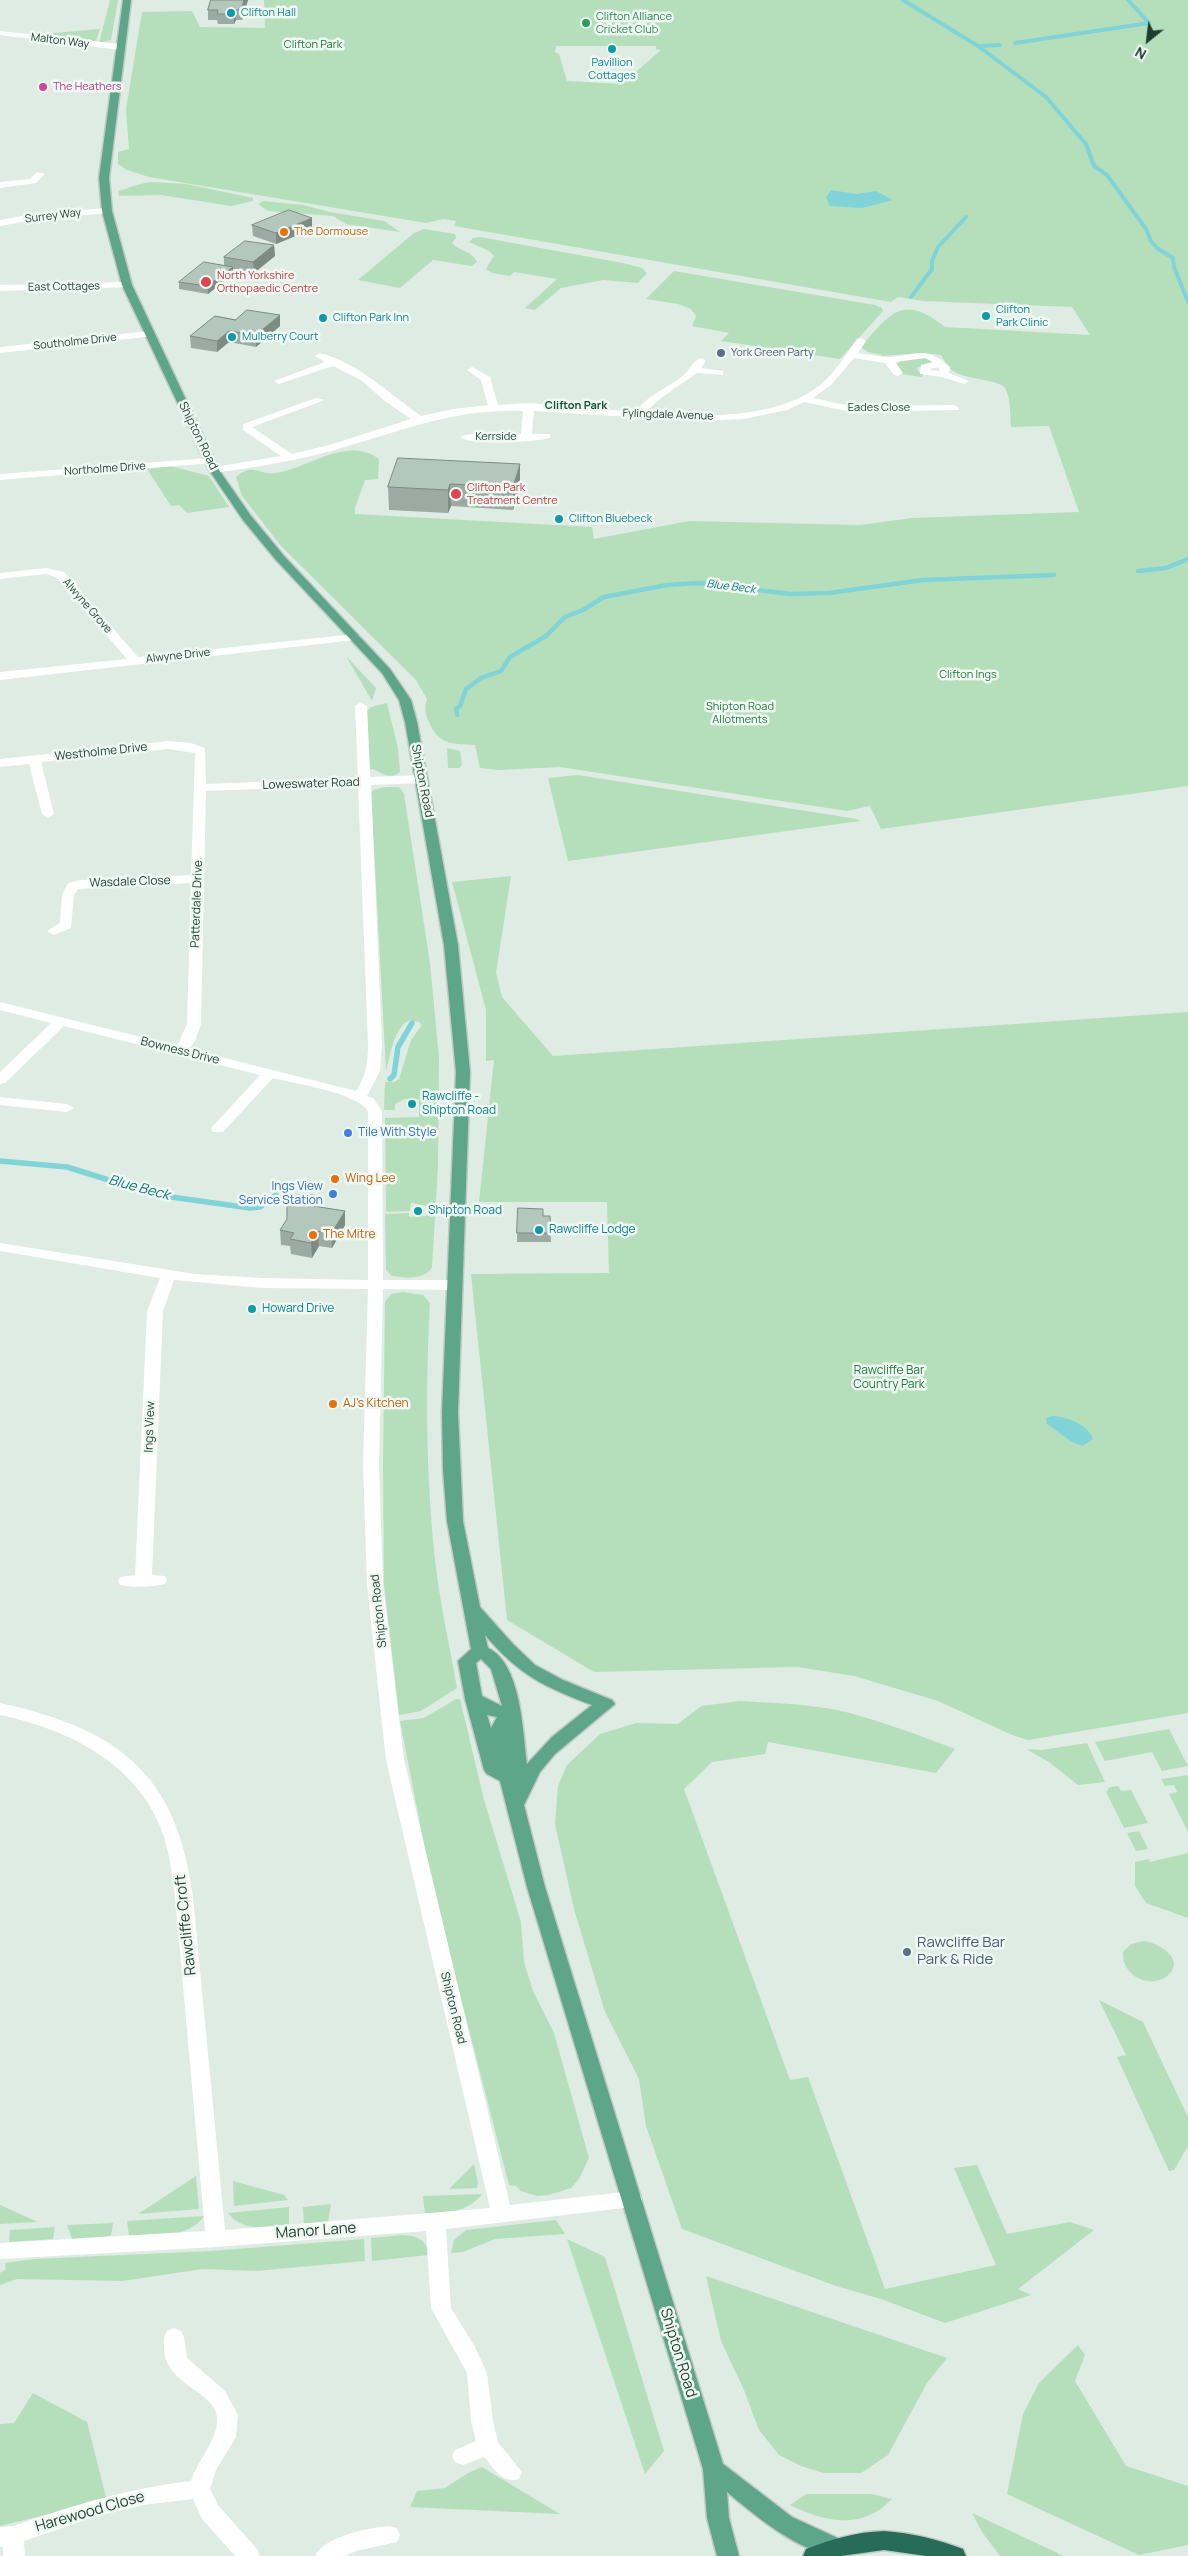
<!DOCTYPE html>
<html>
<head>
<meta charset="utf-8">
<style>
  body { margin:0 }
  #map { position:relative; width:1188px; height:2556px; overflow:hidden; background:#deece4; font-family:Manrope,sans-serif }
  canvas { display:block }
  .north { position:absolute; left:1123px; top:15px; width:50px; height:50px; -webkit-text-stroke:4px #eff8f3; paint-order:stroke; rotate:209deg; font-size:14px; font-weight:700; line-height:20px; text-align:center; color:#1e3d31 }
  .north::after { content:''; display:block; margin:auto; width:18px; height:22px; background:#1e3d31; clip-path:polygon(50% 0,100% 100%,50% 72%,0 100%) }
</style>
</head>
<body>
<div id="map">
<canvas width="1188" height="2556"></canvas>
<div class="north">N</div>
</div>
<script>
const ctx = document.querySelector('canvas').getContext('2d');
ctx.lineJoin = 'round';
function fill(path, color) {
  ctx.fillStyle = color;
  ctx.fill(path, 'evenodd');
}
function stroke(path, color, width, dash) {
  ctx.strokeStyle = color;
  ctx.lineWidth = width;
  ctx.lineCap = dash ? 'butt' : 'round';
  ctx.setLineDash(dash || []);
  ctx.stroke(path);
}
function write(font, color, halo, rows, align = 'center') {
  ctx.font = font + ' Manrope,sans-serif';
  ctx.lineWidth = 5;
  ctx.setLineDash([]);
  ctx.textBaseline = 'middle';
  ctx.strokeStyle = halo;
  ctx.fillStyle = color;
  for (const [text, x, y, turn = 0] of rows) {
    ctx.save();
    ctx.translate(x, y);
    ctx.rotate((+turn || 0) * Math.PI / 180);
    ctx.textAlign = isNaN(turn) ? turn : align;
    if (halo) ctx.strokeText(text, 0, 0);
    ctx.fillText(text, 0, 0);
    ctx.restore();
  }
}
const green = new Path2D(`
  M110,0H118L111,40L99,43Z
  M264,0H1188V786L881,829L870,806L847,811L560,767L498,770L480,768L475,745C453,744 438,745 429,722C425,714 424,708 427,699L416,680L281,546L242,496L236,477C253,462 258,475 275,473C309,469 346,435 379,459L378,479L365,480L355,508V514L592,527L594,539L689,521L860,525L912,518L1079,512L1049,426L1011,427C1010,415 1011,399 1005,388C1000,380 964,379 953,371C948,368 944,360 941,355L922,353L881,356L882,355L868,352L861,347C890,313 903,293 945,327L1090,335L1072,307L923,301L898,297L891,302L454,226L456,221L443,219L426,223L149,177L127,170L118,164V152L129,149L126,109L142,12L192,11L200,27L265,28ZM556,46H656V49L661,50L622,84L567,81L559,54L555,52Z
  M100,29L96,41L43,34Z
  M152,182L186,184L253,198V201L231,206L161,195L119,196L118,191C130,188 140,183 152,182Z
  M264,201L303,205L330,212L384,221L400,232L346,224L333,216L268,211L258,204Z
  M424,229L455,234L456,238L452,243C460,252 471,250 477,262L472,266L433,260L400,288L358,280L414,233Z
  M480,237L623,263L642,268L647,273L638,283L603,280L561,288L535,310L525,308L557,279L514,272L510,276L492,273L486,269L494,256L489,251L469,242L473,238Z
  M674,271L875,305L882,308L883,311L840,359L721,341L729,333L692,326L696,316L691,309L678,304L646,299Z
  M924,357L933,362L917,368L919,372L924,374L921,377L902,374L897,364L901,361Z
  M170,466L209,476L229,507L187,513L179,505L171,506L147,469Z
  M346,656L376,688L372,701Z
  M387,703L398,748L400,772C387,782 380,769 370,769L367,711L371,707Z
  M447,748L460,751L462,765L459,768H448Z
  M578,775L857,819L860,821L568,861L548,778Z
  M385,787H399L404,794L430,963L439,1057L438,1166L432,1268C423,1280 406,1278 392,1276L386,1270L385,1214L409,1213V1217L427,1216L428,1206L411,1203L410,1211L386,1212L385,1118L419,1117V1099H405L395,1104V1110H384L385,1082H394L399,1079L411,1040L422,1025L419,1022L410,1020C394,1026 390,1057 386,1071L371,793L373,790Z
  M511,876L496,973L502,997L553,1056L1188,1012V1713L1028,1740L1012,1735L938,1701L854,1676L797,1667L594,1672L507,1620L471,1274L609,1273L607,1202H479L494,1060L486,1061V1010L452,882Z
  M403,1292L423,1295L430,1303C425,1392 426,1495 438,1583C443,1618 451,1653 457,1688L421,1711L399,1715L384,1584L383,1466L385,1302L391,1294Z
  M456,1699H460L484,1800L521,1922L524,1962L533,1991L554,2033L589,2158L579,2179L571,2188L549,2195L537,2196L521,2191L516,2186L509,2185L432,1886L400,1721L424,1718Z
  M740,1701C775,1703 812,1704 846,1712C883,1722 919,1735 955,1749L936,1773L768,1742L765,1754L712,1762L684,1789L790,2080L808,2077L885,2289L996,2265L954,2168L977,2165L1007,2234L1070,2222L1094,2230L1018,2289L1031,2295L945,2323L881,2299L836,2286L682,2229L646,2126L639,2079L605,2012L574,1909L555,1824L558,1786L567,1765L600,1734L636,1723L678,1724L701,1706Z
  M1169,1729L1188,1766L1162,1771L1152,1752L1105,1761L1095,1742Z
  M1087,1743L1105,1782L1078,1785L1049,1762L1026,1749L1042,1750Z
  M1188,1775V1832L1169,1794L1177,1792L1174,1785L1165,1786L1161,1779Z
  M1118,1786L1121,1791L1131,1790L1148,1823L1124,1828L1106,1792L1110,1787Z
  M1139,1831L1148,1849L1136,1851L1127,1833Z
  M1188,1853V1918L1146,1903L1135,1886V1862L1149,1859L1150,1862Z
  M1144,1941C1159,1943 1188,1960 1166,1977C1147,1989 1121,1974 1123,1952L1131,1944Z
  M1099,2000L1143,2022L1188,2117V2146L1174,2170L1169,2171L1117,2057L1126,2055Z
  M474,2164L478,2183L477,2188L449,2189Z
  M196,2176L199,2209L138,2214Z
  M233,2181L284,2195L288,2200L234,2206Z
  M482,2194C468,2213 446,2212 425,2214L423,2196Z
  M331,2204L328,2222L304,2225L303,2207Z
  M0,2205L38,2222L0,2224Z
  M289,2207V2225C267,2227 244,2233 228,2213Z
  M204,2216C187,2240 155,2234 129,2236L127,2221Z
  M556,2220L565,2234L495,2239L463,2252L451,2253L454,2240L466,2230Z
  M113,2223L111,2236L72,2239L67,2225Z
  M55,2227L53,2239L9,2242L10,2230Z
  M402,2235C418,2236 426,2239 429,2255L372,2261L371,2238Z
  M364,2239L365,2261L256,2271L203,2269L122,2281L17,2279L0,2285V2273L6,2269L5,2263L34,2259L210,2251Z
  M567,2239L605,2257L664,2451L645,2474Z
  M706,2276L947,2358L927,2383L888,2455L861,2473H824L801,2466L779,2455L759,2430L744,2390L721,2341Z
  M1078,2345L1085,2355L1075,2381L1126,2466L1188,2486V2545L1139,2555L1007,2494L1023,2414L1039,2383Z
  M33,2393L87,2422L106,2497L70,2509L0,2526V2424L14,2423Z
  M482,2467L560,2514L410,2507L417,2491L445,2488L468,2473Z
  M806,2494H872L892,2499C862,2531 824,2522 790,2505Z
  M972,2513L1064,2556H1000L982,2532Z`);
const water = new Path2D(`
  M831,190L856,194L876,191L893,200L862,208L830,206L826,197Z
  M1053,1416C1065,1416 1089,1425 1093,1439L1083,1446L1072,1442L1047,1424L1046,1418Z`);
const streamFar2 = new Path2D(`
  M903,0L978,46L1046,97L1086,144L1094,166L1107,175L1146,229L1151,241L1157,248L1173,258L1174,267L1188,302
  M1015,43L1149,23L1128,0
  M978,46L1000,45
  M911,297L932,269V261L938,247L966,217`);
const streamFar1 = new Path2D(`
  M1138,571L1166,568L1188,559
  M457,715L456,709L460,706L466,689L481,678L501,671L510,657L546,636L565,617L583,610L604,597L667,585L699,583L791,594L829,593L923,580L1054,575`);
const stream = new Path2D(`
  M390,1079L394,1075L398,1047L412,1023
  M0,1161L67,1167L157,1195L250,1208L260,1207L276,1195`);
const street = new Path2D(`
  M0,31L120,44L124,47L120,50L0,35Z
  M37,172L45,174L36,183L0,188V182L30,179Z
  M107,208L110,209V213L39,219L0,226V220L39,213Z
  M127,282L130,283V287L0,291V285Z
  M150,331L154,332V336L0,353V347Z
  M861,338L866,341L858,353C868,354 880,357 890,357C919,355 925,345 950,367L949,373L969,381L964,384L942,377L920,374L921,365L933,362L925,358L895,362L903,373L898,376L894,375L885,363L854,358L832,384L813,398L851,406L954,405L959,408L958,410L851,412L804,402L787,410L743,419L698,421L534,411L532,434H550V438C535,442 470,446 460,437C465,432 510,435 521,434L523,411C457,408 400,431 338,449C297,461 256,467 214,473L209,470L214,467L281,456L243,430V424L316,398L325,400L252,427L292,454L329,445L411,419L386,402L361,380L333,366L279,384L274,381L325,362L315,356L320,353C359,363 389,394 421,416L453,409L488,405L481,380L467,370L472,367L490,377L498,405L529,403L635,412C649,394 668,388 685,374C690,369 694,360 701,358L706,361L701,368L723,371V375L697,373L657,401L645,413C697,417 772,420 816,388C833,376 845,356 857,339ZM938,367L940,371L930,370V369Z
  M209,458L213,459V463L0,480V474Z
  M46,568L64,572L138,657L355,634L361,637L355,640L0,680V672L127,659L56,577L46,574L0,579V573Z
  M361,702L367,706L370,777L422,775L428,779L422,783L371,785L382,1045L380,1071L367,1096L373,1098L382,1111L383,1280H454L462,1285L454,1290L383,1289L379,1465L383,1585L404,1760L510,2205L632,2191L639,2193L642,2199L639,2205L632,2207L446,2229L451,2308L475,2347L487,2373L493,2421L498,2442L522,2472L519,2479C502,2484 494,2468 484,2457L463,2465L455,2462L452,2456L455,2450L476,2441L471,2421L467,2373L431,2308L426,2231L216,2247L0,2259V2243L205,2231L175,1897C172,1873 169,1848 160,1826C132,1760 66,1729 0,1715V1703C118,1729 177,1773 193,1897L225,2230L490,2208L386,1760L367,1585L363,1465L368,1289L262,1288L174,1280L163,1311L152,1575L165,1576L167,1580L165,1584C152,1587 133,1588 120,1585L118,1581L120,1577L135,1575L147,1311L160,1278L0,1251V1243L195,1274L262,1278L368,1280V1111C355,1092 296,1084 273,1078L223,1132H213L211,1129L213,1126L260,1075L64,1026L5,1083L0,1084V1072L51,1023L0,1010V1002L177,1046L187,1024L191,883L78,889L74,895L71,928L54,935L47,931L60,923L62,895L68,883L81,880L191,875L195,753L168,749L41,762L54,814L48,818L42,814L29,764L0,767V759L168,741L191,743L205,748L206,784L358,778L355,706ZM358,785L368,1045C368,1062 366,1077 356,1091L189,1049L195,1041L201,1024L206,791Z
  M0,1097L67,1104L74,1108L67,1112L0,1105Z
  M174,2328L181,2331L184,2337L187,2358L225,2391L238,2415L236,2437L216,2470L210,2489L218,2505L257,2549L260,2556H235L202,2519L193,2499L143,2505L97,2516L24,2541L25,2556H3V2546L0,2547V2527L13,2526C75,2505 125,2489 191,2481C198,2459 219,2439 217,2417C215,2391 167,2386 164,2350C164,2342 163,2337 167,2331Z
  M389,2526L397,2528L400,2535L397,2542L356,2551L345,2556H315C325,2536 368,2528 389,2526Z`);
const primary = new Path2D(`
  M123,0H131L109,178L112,211L132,285L219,470L251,516L284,556L390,669L411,700L417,722L458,945L470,1072L458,1412L463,1521L480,1607L513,1644L535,1665L563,1680L612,1700L615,1704L555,1754L540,1772L524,1805L545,1887L723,2464L792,2517L842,2540L845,2547L842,2554L836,2556C800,2553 753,2514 727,2492L729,2518L739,2556H717L707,2518L703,2469L527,1887L500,1781L487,1774L484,1770L465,1699L458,1661L471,1649L447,1521L443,1470L442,1412L456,1072L444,945L405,722L399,700L382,673L276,560L243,520L209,470L122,285L102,211L99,178ZM485,1635C519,1675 544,1687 592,1705L552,1737L527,1764C523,1732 521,1663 488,1648ZM481,1659L491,1669L502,1706L482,1696L476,1663ZM487,1715L497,1717L491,1728Z`);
const highway = new Path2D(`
  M884,2531C912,2533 937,2539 963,2549L966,2556H926L884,2550L841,2556H803L806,2549C832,2539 856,2532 884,2531Z`);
const wall = new Path2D(`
  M211,0H248L242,20H236L234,24H218L217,20H208V10Z
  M252,225L312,229L276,244L253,236Z
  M274,245L275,256L254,273L233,269V274L208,294L179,289V282L224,266V257Z
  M215,316L280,326L256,347L229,342L217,352L191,348L190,336Z
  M398,458L520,486L513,510L451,506L448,513L389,510L388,487Z
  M313,1195L314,1206L345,1211V1225L332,1248L319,1246L312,1258L291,1254L290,1246L281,1245L280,1230Z
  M518,1208L543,1216H550L551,1242H517Z`);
const shadedWall = new Path2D(`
  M244,0H248L242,20L241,10Z
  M235,10L236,20L234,24V14Z
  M312,218V229L276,244V233Z
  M274,245L275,256L254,273L253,262Z
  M233,267V274L208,294L207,286Z
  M280,315V326L256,347V335Z
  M229,331V342L217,352V341Z
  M520,464V486L513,510V487Z
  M450,484L451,506L448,513V490Z
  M345,1211V1225L332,1248L331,1234Z
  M318,1231L319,1246L312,1258L311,1243Z`);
const building = new Path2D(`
  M211,0H244L241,10H235L234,14H217L218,10H208Z
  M289,210L312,218L276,233L252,225Z
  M245,241L274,245L253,262L224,257Z
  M204,262L233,267L207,286L179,282Z
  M247,310L280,315L256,335L229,331L217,341L190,336L215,316L235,320Z
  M398,458L520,464L513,487L450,484L448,490L388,487Z
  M313,1195V1206L345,1211L331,1234L318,1231L311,1243L290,1239L294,1233L280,1230L287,1219V1196Z
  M518,1208L543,1209V1216H550L551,1233H517Z`);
const markers = [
  [231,13,5,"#0f9aa8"],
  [586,23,5,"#2e9e5b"],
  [612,49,5,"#0f9aa8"],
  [43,87,5,"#d1479c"],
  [284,232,5,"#e8710a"],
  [206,282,6,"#e0444e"],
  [986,316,5,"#0f9aa8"],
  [323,318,5,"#0f9aa8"],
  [232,337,5,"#0f9aa8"],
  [721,353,5,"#5c6f8a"],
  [456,494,6,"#e0444e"],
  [559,519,5,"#0f9aa8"],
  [412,1104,5,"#0f9aa8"],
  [348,1133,5,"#3f7fe0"],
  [335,1179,5,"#e8710a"],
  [333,1194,5,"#3f7fe0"],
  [418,1211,5,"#0f9aa8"],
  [539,1230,5,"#0f9aa8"],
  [313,1235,5,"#e8710a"],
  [252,1309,5,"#0f9aa8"],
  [333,1404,5,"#e8710a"],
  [907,1952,5,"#5c6f8a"]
];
const farCulturenames = [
  ["Clifton Hall",241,13],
  ["Pavillion",612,63,"center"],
  ["Cottages",612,76,"center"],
  ["Clifton",996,310],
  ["Park Clinic",996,323],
  ["Clifton Park Inn",333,318],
  ["Mulberry Court",242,337],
  ["Clifton Bluebeck",569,519]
];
const farLeisurenames = [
  ["Clifton Alliance",596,17],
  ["Cricket Club",596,30]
];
const farStreetnames = [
  ["Malton Way",60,41,7],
  ["Surrey Way",53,216,-7],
  ["East Cottages",64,287,-1],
  ["Southolme Drive",75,342,-6],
  ["Eades Close",879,408],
  ["Fylingdale Avenue",668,415,2],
  ["Kerrside",496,437],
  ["Northolme Drive",105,469,-4],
  ["Alwyne Grove",87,606,49],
  ["Alwyne Drive",178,656,-6]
];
const farParknames = [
  ["Clifton Park",313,45],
  ["Clifton Ings",968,675],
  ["Shipton Road",740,707],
  ["Allotments",740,720]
];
const farHotelnames = [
  ["The Heathers",53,87]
];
const farFoodnames = [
  ["The Dormouse",294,232]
];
const farHealthnames = [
  ["North Yorkshire",217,276],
  ["Orthopaedic Centre",217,289],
  ["Clifton Park",467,488],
  ["Treatment Centre",467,501]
];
const farServicenames = [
  ["York Green Party",731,353]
];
const farNeighbourhoodnames = [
  ["Clifton Park",576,406]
];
const farWaternames = [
  ["Blue Beck",731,587,7]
];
const streetNames = [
  ["Shipton Road",198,436,64],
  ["Westholme Drive",101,752,-6],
  ["Shipton Road",422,781,79],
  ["Loweswater Road",311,784,-2],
  ["Wasdale Close",130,882,-2],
  ["Patterdale Drive",197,904,-88],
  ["Bowness Drive",180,1051,14],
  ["Ings View",150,1427,-88],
  ["Shipton Road",379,1611,-96],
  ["Shipton Road",453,2008,76]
];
const cultureNames = [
  ["Rawcliffe -",422,1097],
  ["Shipton Road",422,1111],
  ["Shipton Road",428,1211],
  ["Rawcliffe Lodge",549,1230],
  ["Howard Drive",262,1309]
];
const shopNames = [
  ["Tile With Style",358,1133],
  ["Ings View",323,1187,"right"],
  ["Service Station",323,1201,"right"]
];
const foodNames = [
  ["Wing Lee",345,1179],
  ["The Mitre",323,1235],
  ["AJ's Kitchen",343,1404]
];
const parkNames = [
  ["Rawcliffe Bar",889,1371],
  ["Country Park",889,1385]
];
const waterNames = [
  ["Blue Beck",139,1188,15]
];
const nearStreetnames = [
  ["Rawcliffe Croft",186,1925,-96],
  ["Manor Lane",316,2231,-4],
  ["Shipton Road",678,2353,73],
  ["Harewood Close",90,2512,-16]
];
const nearServicenames = [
  ["Rawcliffe Bar",917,1943],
  ["Park & Ride",917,1960]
];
fill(green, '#b5dfbb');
fill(water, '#80d3d7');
stroke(streamFar2, '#80d3d7', 4);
stroke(streamFar1, '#80d3d7', 4.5);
stroke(stream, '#80d3d7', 5.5);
stroke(primary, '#c0c9c5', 3);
stroke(highway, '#c0c9c5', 3);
fill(street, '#fff');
fill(primary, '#5ea68b');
fill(highway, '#276c56');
fill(wall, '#9baba3');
fill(shadedWall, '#7e8b84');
fill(building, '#b4c7bd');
stroke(building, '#7e8b84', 1);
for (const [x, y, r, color] of markers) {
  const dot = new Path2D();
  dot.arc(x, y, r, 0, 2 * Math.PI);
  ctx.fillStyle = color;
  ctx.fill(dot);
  stroke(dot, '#eff8f3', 2);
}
write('11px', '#0d838f', '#eff8f3', farCulturenames, 'left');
write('11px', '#27864d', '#eff8f3', farLeisurenames, 'left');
write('11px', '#1e3d31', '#eff8f3', farStreetnames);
write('11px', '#24783b', '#eff8f3', farParknames);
write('11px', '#b23c85', '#eff8f3', farHotelnames, 'left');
write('11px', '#c56008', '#eff8f3', farFoodnames, 'left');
write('11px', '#be3a42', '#eff8f3', farHealthnames, 'left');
write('11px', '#4e5e75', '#eff8f3', farServicenames, 'left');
write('bold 11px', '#18513d', '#eff8f3', farNeighbourhoodnames);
write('italic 11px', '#13797e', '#eff8f3', farWaternames);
write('12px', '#1e3d31', '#eff8f3', streetNames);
write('12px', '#0d838f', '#eff8f3', cultureNames, 'left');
write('12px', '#366cbe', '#eff8f3', shopNames, 'left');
write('12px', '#c56008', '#eff8f3', foodNames, 'left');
write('12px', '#24783b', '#eff8f3', parkNames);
write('italic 14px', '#13797e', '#eff8f3', waterNames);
write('15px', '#1e3d31', '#eff8f3', nearStreetnames);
write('15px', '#4e5e75', '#eff8f3', nearServicenames, 'left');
</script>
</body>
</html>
